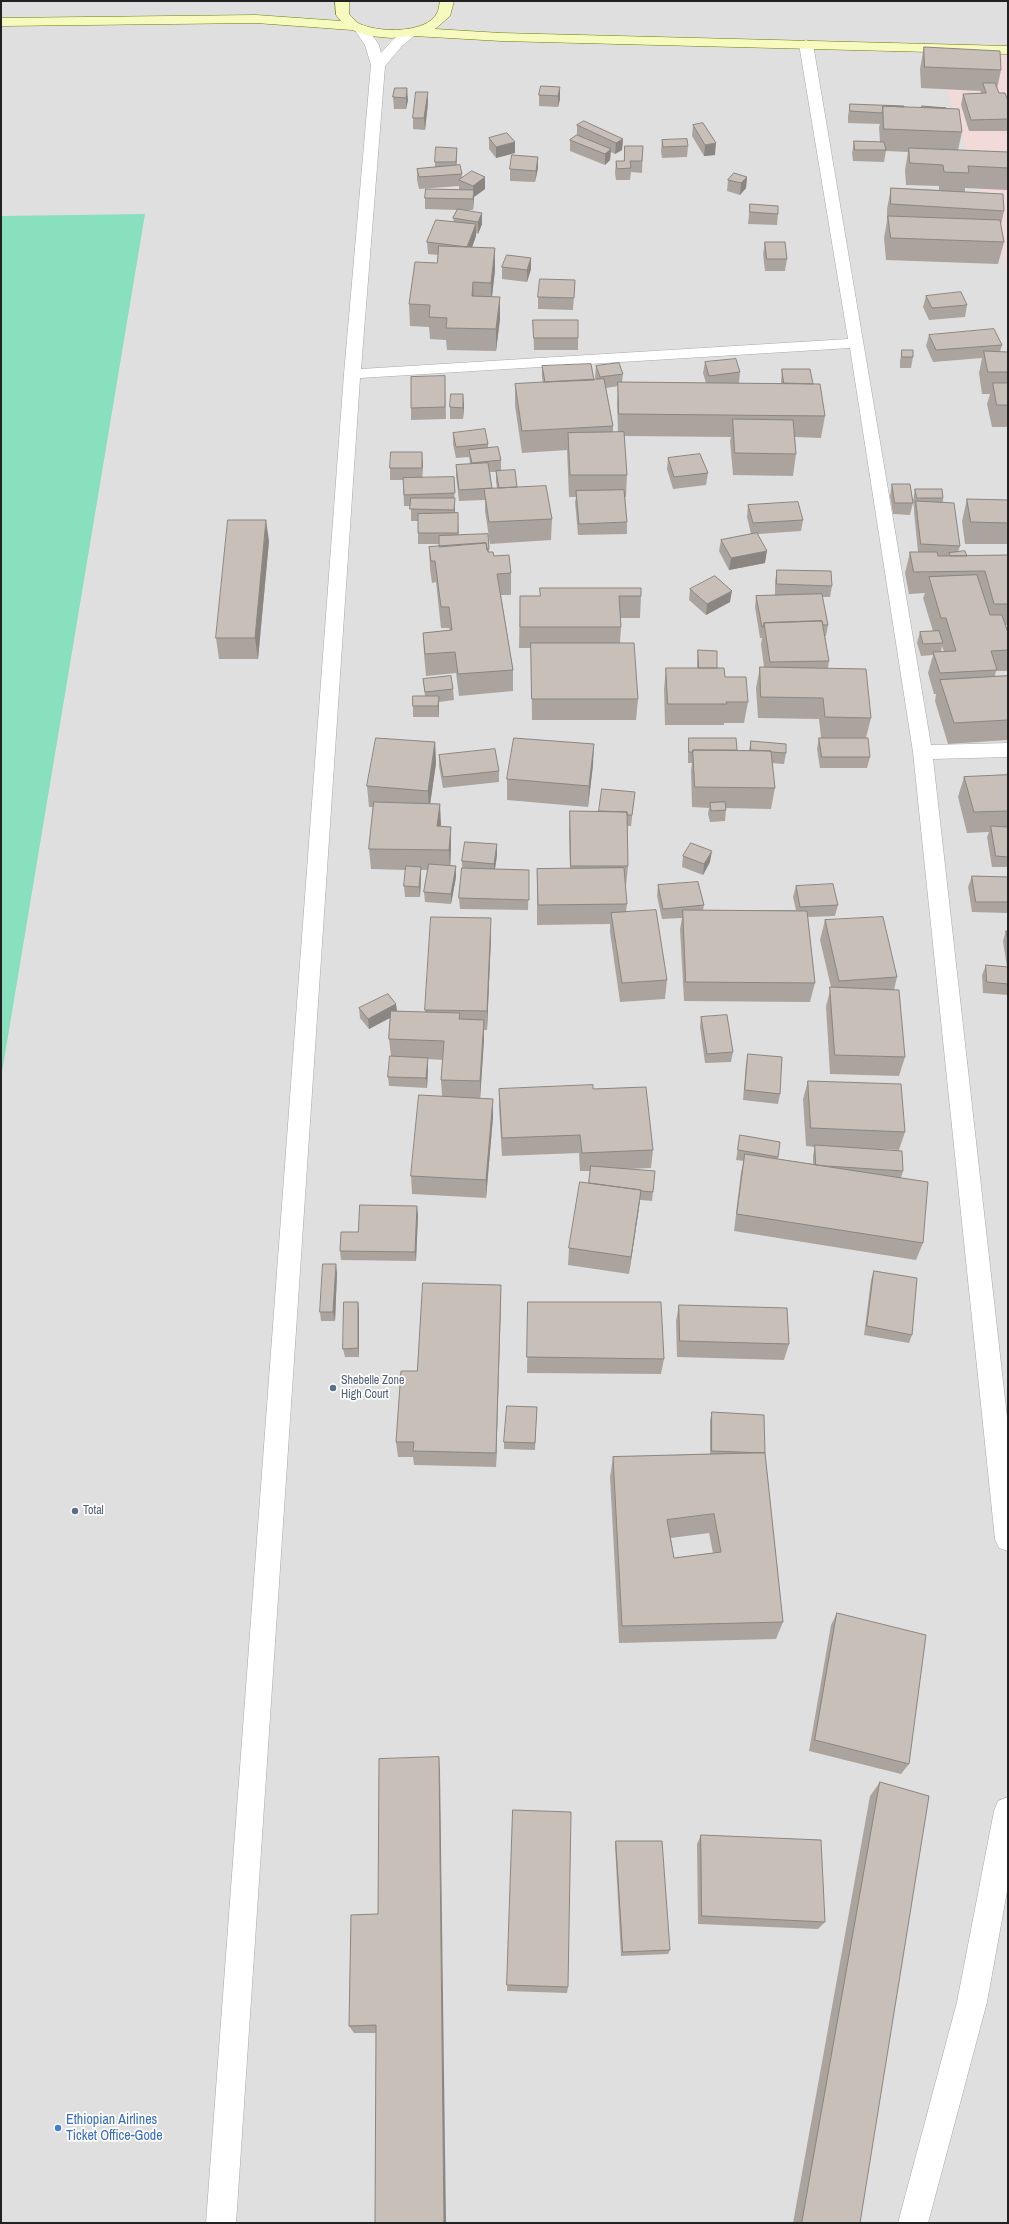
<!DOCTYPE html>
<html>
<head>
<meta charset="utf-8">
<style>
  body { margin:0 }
  #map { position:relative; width:1009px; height:2224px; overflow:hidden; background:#f2efe9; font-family:"Archivo Narrow",sans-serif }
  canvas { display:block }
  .frame { position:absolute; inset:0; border:2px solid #222; pointer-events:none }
</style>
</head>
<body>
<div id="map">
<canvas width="1009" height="2224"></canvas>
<div class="frame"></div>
</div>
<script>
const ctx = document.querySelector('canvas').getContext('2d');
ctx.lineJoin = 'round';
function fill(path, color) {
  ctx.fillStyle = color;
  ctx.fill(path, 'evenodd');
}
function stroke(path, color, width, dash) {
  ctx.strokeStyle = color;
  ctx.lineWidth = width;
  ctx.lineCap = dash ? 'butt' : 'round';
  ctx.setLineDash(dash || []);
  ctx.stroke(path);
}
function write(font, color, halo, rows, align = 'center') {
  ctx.font = font + ' "Archivo Narrow",sans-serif';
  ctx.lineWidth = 3.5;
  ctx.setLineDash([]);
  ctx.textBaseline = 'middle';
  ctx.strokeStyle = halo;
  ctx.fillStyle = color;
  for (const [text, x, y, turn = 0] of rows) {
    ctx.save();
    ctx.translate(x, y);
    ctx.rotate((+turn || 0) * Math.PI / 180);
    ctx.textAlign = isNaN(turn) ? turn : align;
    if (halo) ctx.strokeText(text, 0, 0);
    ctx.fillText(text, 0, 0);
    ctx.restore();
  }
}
const residential = new Path2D(`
  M1,1H1008V2223H1Z`);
const commercial = new Path2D(`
  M932,46L1008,47V275Z`);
const pitch = new Path2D(`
  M145,214L1,1078V216Z`);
const street = new Path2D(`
  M361,25L366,26L379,45L381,53C390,43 403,26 417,29L419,32L402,46L385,66L361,369L848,339L799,44L806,40L813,44L931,745L1008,743V757L933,759L1008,1426V1551L999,1548L995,1539L913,752L850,348L360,378L236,2223H206L344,374L371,65L365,45L354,29Z
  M1008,1797V1886L987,2002L928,2223H898L957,2002L994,1811L998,1801Z`);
const secondary = new Path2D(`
  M335,1H349V14C352,17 355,21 358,23C376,33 427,34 437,13C439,10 439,5 440,1H454L450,16L435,29L501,33L1008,46V54L501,41L414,36L391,38L370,36L352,30L256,23L1,26V18L256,15L341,21L336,15Z`);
const wall = new Path2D(`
  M924,47L1001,70L997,89L999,93L1008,101V131H969L961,105L963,94L980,93L981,91L921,88L920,69Z
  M560,87V99L558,107L539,106V95Z
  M395,88L408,100L406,109H394L393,97Z
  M428,103L425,130L413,129V118Z
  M850,104L904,107L962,132L958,150L1008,152V184L1007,190L965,188V192L1004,211L1001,225L1004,242L998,264L886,260L884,238L887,221V209L891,188L939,190V186L906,185L905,170L908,152L886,151L884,162L853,161L852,153L854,141L880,142L879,127L880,124L848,123V116Z
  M577,125L623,139L622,150L615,154L611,152L610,160L605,165L570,151V140L577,135Z
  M693,125L715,155L704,156L692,136Z
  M489,138L515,153L496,158L489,149Z
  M662,140L688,146L687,157L662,158L661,151Z
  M643,146L642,173L631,172L630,180H616L615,173L616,161H624Z
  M457,148V166L462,174V178L485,177V189L474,197L473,210H464L482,224L478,234L476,233V236L472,247L495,248V270L492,296L500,319L496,351L447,350L446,340L430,339L429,327L410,326L409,304L437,263L438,255L428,254L427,242L454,222L453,218L457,210L425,209V198L459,190V186L419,189L417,180V169L435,167V162Z
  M538,157V168L535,182L510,181V169Z
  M747,177L746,188L740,195L727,191L728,180Z
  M750,204L778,214L777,225L748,224Z
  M765,242L787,259L785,271H765L763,254Z
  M531,258V269L527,282L502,279V267Z
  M575,280L573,310L538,309V297Z
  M926,296L967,305L965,317L929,320L923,307Z
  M533,320L578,338V350H534Z
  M929,335L1002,345L1000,352H1008V427H992L987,404L990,394H982L979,373L982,358L933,362L926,346Z
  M902,350L913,357L911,368H900V361Z
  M705,362L740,372L739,383H781V381L782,369L813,384L825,416L821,438L795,437L796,454L793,476L733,475L730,441L731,437L624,436L627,475L626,497H625L627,522V534L578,535L575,502L576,497H569L567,450L522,453L515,406V384L543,383L542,378V366L594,380L596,379L595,377L596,366L623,374L622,382L706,383L703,373ZM618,386L617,404L618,432H613V426L606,388Z
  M445,376L446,419L411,420V408Z
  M464,406L463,419H450V407Z
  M453,433L488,444V448L501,460V470L517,487L552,519L551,540L490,544L485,511V500L459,501L456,476V465L470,464L469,457L456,458L453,444ZM490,472H496V482L497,488L492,489Z
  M422,452V478L454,477L455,513H458L459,535L488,534L489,552L511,573V595H501L513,670V691L459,696L456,673L426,676L424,654L423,633L450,630L449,628H441L436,582L432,583L430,569L429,547H439V544H418V521H411V506H404L403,480H390V468Z
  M668,458L708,473L706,485L673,489L667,469Z
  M892,484L913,503L910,515L893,514L890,496Z
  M915,489L943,498V502L960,546L958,552L967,556L1008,555V625H1006L1008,633V666L1007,671H996L995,676H1008V740L948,744L935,701L936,694H934L928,673L933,655L921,656L917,643L920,632L933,631L923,598L925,593L909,594L905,573L910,552H918L914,512V509L913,501ZM942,646L944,652H941Z
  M967,499L1008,500V544H965L962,521Z
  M748,505L803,520L801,531L758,534L765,563L729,570L719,551L721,540L751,534L747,517Z
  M269,541L258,659H219L216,638Z
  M777,570L832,586L830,597H822L828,625L826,636H825L829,661L828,668L871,718L866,738L870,757L867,768H820L817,749L819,738H855H821L819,719L758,718L756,688L760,667H764L761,644L762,638H760L755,607L756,596L775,595V581Z
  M690,589L730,602L706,615L689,600Z
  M520,596H641L640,618H620L621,627L620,643L638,699L636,720H532L531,648H519Z
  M698,650L717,668L748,702L744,723H724V725H665L664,689L666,668H697V661Z
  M423,679L453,689L454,700L439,702V717H413V706L425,696Z
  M689,738L737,750H749L751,741L786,753L784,764L772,763L775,788L771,809L726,808V810L725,821L710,822L708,814L709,808L692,807L691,770L692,763H688V749Z
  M435,742L436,763L430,804H440V826L451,827V847L450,866L456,877L451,904L425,902L424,892L428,870H421V877L420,897H405L404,886L406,870L371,869L369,849L373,807H369L367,786Z
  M439,755L499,771V782L443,788L439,766Z
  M593,765L588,807L507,800V779Z
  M1008,775V867H992L987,837L989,832L967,833L958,797L964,777Z
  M635,792L631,826H627L628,866L626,886H625L627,904L626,912L667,980L665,999L620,1002L610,932V924L537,925V869H570L569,832L570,811H599Z
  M497,844V855L495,869L529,870L528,910L460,909L459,898L462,868V861Z
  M683,856L710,862L703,875L682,867Z
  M972,876L1008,877V913L972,912L968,887Z
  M658,885L704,905L703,910H796L793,897L796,886L838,905L835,916L808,917L815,983L810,1002L684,1001L680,929L682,918L662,919L657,896Z
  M825,920L897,977L894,990L905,1057L899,1076L830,1074L826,1006L831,987L820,940Z
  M1006,931H1008V995L983,993L982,975L986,965L1007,967L1003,941Z
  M491,937L487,1030H484V1039L480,1098L493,1099V1117L486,1198L412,1194L411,1176L442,1096L441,1080L443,1060L428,1059V1068L427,1088L389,1086L388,1077L391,1056L389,1039L390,1018L369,1029L360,1018L359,1008L396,1004L397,1011L425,1012V1010Z
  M701,1017L733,1052L731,1062L705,1063L700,1027Z
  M748,1054L780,1094L778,1104L743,1100L746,1064Z
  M808,1081L905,1132L899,1150L879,1149L903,1171L901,1178L923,1243L916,1260L734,1231L741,1172L744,1161L736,1160L740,1135L780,1142L778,1159L813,1164V1155L815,1147L806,1146L803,1099Z
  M499,1089H593L653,1150L651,1168L627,1169L653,1192L652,1201L640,1200L629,1274L568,1265L569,1248L589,1183L590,1171H580L579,1153L502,1156L499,1107Z
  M418,1215L416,1261L341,1260L340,1251L358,1232Z
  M874,1271L912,1335L909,1343L864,1335L871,1280Z
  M337,1273L335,1321H321L320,1312Z
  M501,1285L496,1467L414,1465L413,1457H398L396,1442L417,1371Z
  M358,1302L359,1311V1357H345L343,1349Z
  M528,1302L664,1359L661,1374L527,1373Z
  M679,1305L789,1344L784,1360L677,1357L676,1321Z
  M537,1407L535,1450L504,1449V1442Z
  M712,1412L765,1453L783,1622L776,1639L619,1643L610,1477L613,1457L710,1454V1420ZM709,1533L713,1553L674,1558L671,1538Z
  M837,1613L909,1764L901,1774L809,1751L831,1625Z
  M440,1771L376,2033H354L349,2026L378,1914Z
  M880,1782L860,2223H793L870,1796Z
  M513,1810L568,1987L567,1993L507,1991Z
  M701,1835L825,1922L818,1929L698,1924L697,1844Z
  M616,1841L670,1950L668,1954L621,1956L615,1846Z`);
const shadedWall = new Path2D(`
  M560,87V99L558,107V96Z
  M407,88L408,100L406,109V98Z
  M428,92V103L425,130L424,118Z
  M623,139L622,150L615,154L616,143Z
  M515,142V153L496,158V147Z
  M716,143L715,155L704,156L705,145Z
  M611,149L610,160L605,165V154Z
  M538,157V168L535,182L536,171Z
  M485,177V189L474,197L473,210V186Z
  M747,177L746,188L740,195L741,183Z
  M482,213V224L478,234V222Z
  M476,224V236L468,259L467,247Z
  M495,248V270L491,305V283Z
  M531,258V269L527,282V270Z
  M473,282L474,304L472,296Z
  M500,297V319L496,351V329Z
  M463,394L464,406L463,419Z
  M422,452L423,464L422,480Z
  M455,498V521L454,510Z
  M266,520L269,541L258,659L255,638Z
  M767,551L765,563L729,570L731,558Z
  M732,591L730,602L706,615L707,604Z
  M439,696V717L438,706Z
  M435,742L436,763L429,812L428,791Z
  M594,744L593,765L588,807L589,786Z
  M440,804L441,824L438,847L437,826Z
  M451,827V847L450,871L449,850Z
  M497,844V855L494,875V864Z
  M712,851L710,862L703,875L704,864Z
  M456,866V877L451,904V894Z
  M421,867V877L420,897L419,887Z
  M491,918V937L487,1030V1011Z
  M396,1004L397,1014L369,1029L368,1019Z
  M484,1020V1039L480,1100V1081Z
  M428,1058V1068L427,1088L426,1078Z
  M493,1099V1117L486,1198V1180Z
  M641,1190L639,1208L629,1274L631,1257Z
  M417,1206L418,1215L416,1261L415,1252Z
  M336,1264L337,1273L335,1321L333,1312Z
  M501,1285V1301L496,1467V1453Z
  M358,1302L359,1311V1357L358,1348Z
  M439,1757L440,1771L446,2223H444Z`);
const building = new Path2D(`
  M924,47L1000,51L1001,70L925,67Z
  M983,83H995L999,93H1005L1008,101V119L971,120L963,94L986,93Z
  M541,86L560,87L558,96L539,95Z
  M395,88H407L406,98L393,97Z
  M416,92H428L424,118H413Z
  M850,104L904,106V107L883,106L882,113L850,111Z
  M883,106L959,109L962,132L884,129Z
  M922,106L946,108L922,107Z
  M584,121L623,139L616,143L577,125Z
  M703,123L716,143L705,145L693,125Z
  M507,133L515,142L496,147L489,138Z
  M577,135L611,149L605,154L570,140Z
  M687,139L688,146L663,147L662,140Z
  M854,141L884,142L886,150H855Z
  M625,146H643L642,161H630L631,168L617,169L616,161H624Z
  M436,147L457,148L456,162H435Z
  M909,148L1008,152V168L968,166L969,173L944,172L943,165L910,163Z
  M512,155L538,157L536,171L510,169Z
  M460,165L462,174L419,177L417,169Z
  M472,171L485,177L473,186L459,180Z
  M734,173L747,177L741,183L728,180Z
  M891,188L1003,194L1004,211L891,204Z
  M426,189L474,190L473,199L425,198Z
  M750,204L778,206V214L750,212Z
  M458,209L482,213L478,222L453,218Z
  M888,216L1000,220L1004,242L891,238Z
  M436,220L476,224L467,247L427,242Z
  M765,242H785L787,259H767Z
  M439,246L495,248L491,283L473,282L472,296L500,297L496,329L446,328L447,318L429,317L430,305L409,304L415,262L437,263Z
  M507,255L531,258L527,270L502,267Z
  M540,279L575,280L574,298L538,297Z
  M961,292L967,305L932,308L926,296Z
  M533,320H578V338H534Z
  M994,329L1002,345L936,350L929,335Z
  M902,350H913V357H902Z
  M984,351L1008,352V377L1007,372H988Z
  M736,359L740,372L709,376L705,362Z
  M619,363L623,374L600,377L596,366Z
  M591,364L594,380L545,382L542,366Z
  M782,369H810L813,384L784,383Z
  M445,376V407L411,408V377Z
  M604,379L613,426L522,431L515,384Z
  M618,382L820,384L825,416L619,414Z
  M993,383H1008V405H997Z
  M451,394H463V408L450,407Z
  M733,419L793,420L796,454L735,453Z
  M485,429L488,444L456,447L453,433Z
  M624,432L627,475H570L568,433Z
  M498,447L501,460L472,463L469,450Z
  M391,452H422V468H390Z
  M700,454L708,473L674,477L668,458Z
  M488,463L492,488L459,490L456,465Z
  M515,470L517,487L499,488L496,471Z
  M454,477L455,493L404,495L403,478Z
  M892,484H910L913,503H895Z
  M546,486L552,519L489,522L484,489Z
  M915,489H942L943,498H917Z
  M624,490L627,522L579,524L576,491Z
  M411,498H455L454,510L410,509Z
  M967,499L1008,500V523L971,522Z
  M916,501L954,503L960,546L921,544Z
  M798,502L803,520L753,523L748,505Z
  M458,513V533H418V514Z
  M228,520H266L255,638H216Z
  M757,533L767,551L731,558L721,540Z
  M488,534L489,549L487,550L486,543L439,547V536Z
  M486,543L488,552H493L494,556L509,555L511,573L497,574L513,670L458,674L455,652L425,654L423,633L452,630L449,607H441L435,561H431L429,547Z
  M965,551L967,556H950L949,553Z
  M910,552H937L938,556L1008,555V604H994L985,571L914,572Z
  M777,570L831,571L832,586L777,584Z
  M977,575L990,615H1002L1008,633V650L991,651L997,670L940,673L933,652L956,651L946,618H941L929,577Z
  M715,576L732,591L707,604L690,589Z
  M540,588H641V596H619L621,627H520V596H540Z
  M822,594L828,625H823L822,621L764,623L763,627H762L756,596Z
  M822,621L829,661L770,662L764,623Z
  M939,631L943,643L923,644L920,632Z
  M531,643H634L638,699H532Z
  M698,650L717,651V668H699Z
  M760,667L866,669L871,718L825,717L823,698L761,697Z
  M666,668H724L725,677H746L748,702H726L727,704H668Z
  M451,676L453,689L425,692L423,679Z
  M1008,676V720L954,723L940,680Z
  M413,696H439L438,706H413Z
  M376,738L435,742L428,791L367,786Z
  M514,738L594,744L589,786L507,779Z
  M689,738H736L737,750H693V752H689Z
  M819,738H868L870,757H822Z
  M751,741L786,744V753L771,752V751L751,750Z
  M495,749L499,771L443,777L439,755Z
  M693,750L771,751L775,788L695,787Z
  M1008,775V811L974,812L964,777Z
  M602,789L635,792L632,815H627V812L599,811Z
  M374,802L440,804L437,826L451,827L449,850L369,849Z
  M725,802L726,810L711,811L710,803Z
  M570,811L627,812L628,866H571Z
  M991,826L1008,827V857L996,856Z
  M465,842L497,844L494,864L462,861Z
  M691,843L712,851L704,864L683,856Z
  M429,864L456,866L451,894L424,892Z
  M406,866L421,867L419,887L404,886Z
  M462,868L529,870V900L459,898Z
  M624,868L627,904L538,905L537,869Z
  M972,876L1008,877V902H976Z
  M698,882L704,905L663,909L658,885Z
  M833,884L838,905L800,907L796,886Z
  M656,910L667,980L622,983L611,913Z
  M683,910L807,911L815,983L686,982Z
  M431,917L491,918L487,1011L425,1010Z
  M883,917L897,977L839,981L825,920Z
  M1006,931H1008V939Z
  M986,965L1008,967V984L987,982Z
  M830,987L899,990L905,1057L835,1055Z
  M388,994L396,1004L368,1019L359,1008Z
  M391,1011L460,1013L459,1019L484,1020L480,1081L441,1080L444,1041L389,1039Z
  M727,1015L733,1052L707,1054L701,1017Z
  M748,1054L782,1057L780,1094L745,1090Z
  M390,1056L428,1058L426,1078L388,1077Z
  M808,1081L901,1084L905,1132L811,1128Z
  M593,1085V1089L646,1087L653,1150L582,1153L580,1135L502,1138L499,1089Z
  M419,1095L493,1099L486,1180L411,1176Z
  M740,1135L780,1142L778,1157L738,1150Z
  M815,1145L902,1151L903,1171L826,1166L816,1165Z
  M745,1154L928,1182L923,1243L737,1214Z
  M591,1166L655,1171L653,1192L641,1191V1190L589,1183Z
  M580,1182L641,1190L631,1257L569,1248Z
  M360,1205L417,1206L415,1252L340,1251L341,1232H358Z
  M323,1264H336L333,1312H320Z
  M874,1271L917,1278L912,1335L867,1326Z
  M423,1283L501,1285L496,1453L413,1451L414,1442H396L401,1371H417Z
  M344,1302H358V1348L343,1349Z
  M528,1302H661L664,1359L527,1357Z
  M679,1305L787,1308L789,1344L680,1341Z
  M507,1406L537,1407L535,1443L504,1442Z
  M712,1412L764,1415L765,1453L712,1451Z
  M765,1453L783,1622L622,1626L613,1457ZM714,1514L721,1552L674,1558L667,1520Z
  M837,1613L926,1635L909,1764L815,1740Z
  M439,1757L444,2223H375L376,2025L349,2026L351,1915L378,1914L379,1759Z
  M880,1782L929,1796L860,2223H802Z
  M513,1810L571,1812L568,1987L507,1985Z
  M701,1835L821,1840L825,1922L702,1916Z
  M616,1841H662L670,1950L623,1952Z`);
const markers = [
  [333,1388,4,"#5c6f8a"],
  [75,1511,4,"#5c6f8a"],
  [58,2128,4,"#3f7fe0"]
];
const serviceNames = [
  ["Shebelle Zone",341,1381],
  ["High Court",341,1395],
  ["Total",83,1511]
];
const nearShopnames = [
  ["Ethiopian Airlines",66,2120],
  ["Ticket Office-Gode",66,2136]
];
fill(residential, '#e0dfdf');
fill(commercial, '#f2dad9');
fill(pitch, '#88e0be');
stroke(street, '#a9a9a9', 1);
stroke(secondary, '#707d05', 1);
fill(street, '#fff');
fill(secondary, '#f7fabf');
fill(wall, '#aba49e');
fill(shadedWall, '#8b8681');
fill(building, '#c7bfb8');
stroke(building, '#8b8681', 1);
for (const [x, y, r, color] of markers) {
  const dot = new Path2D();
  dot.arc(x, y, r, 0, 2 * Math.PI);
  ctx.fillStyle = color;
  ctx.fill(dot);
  stroke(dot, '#fff', 1.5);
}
write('12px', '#4e5e75', '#fff', serviceNames, 'left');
write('14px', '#366cbe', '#fff', nearShopnames, 'left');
</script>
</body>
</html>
